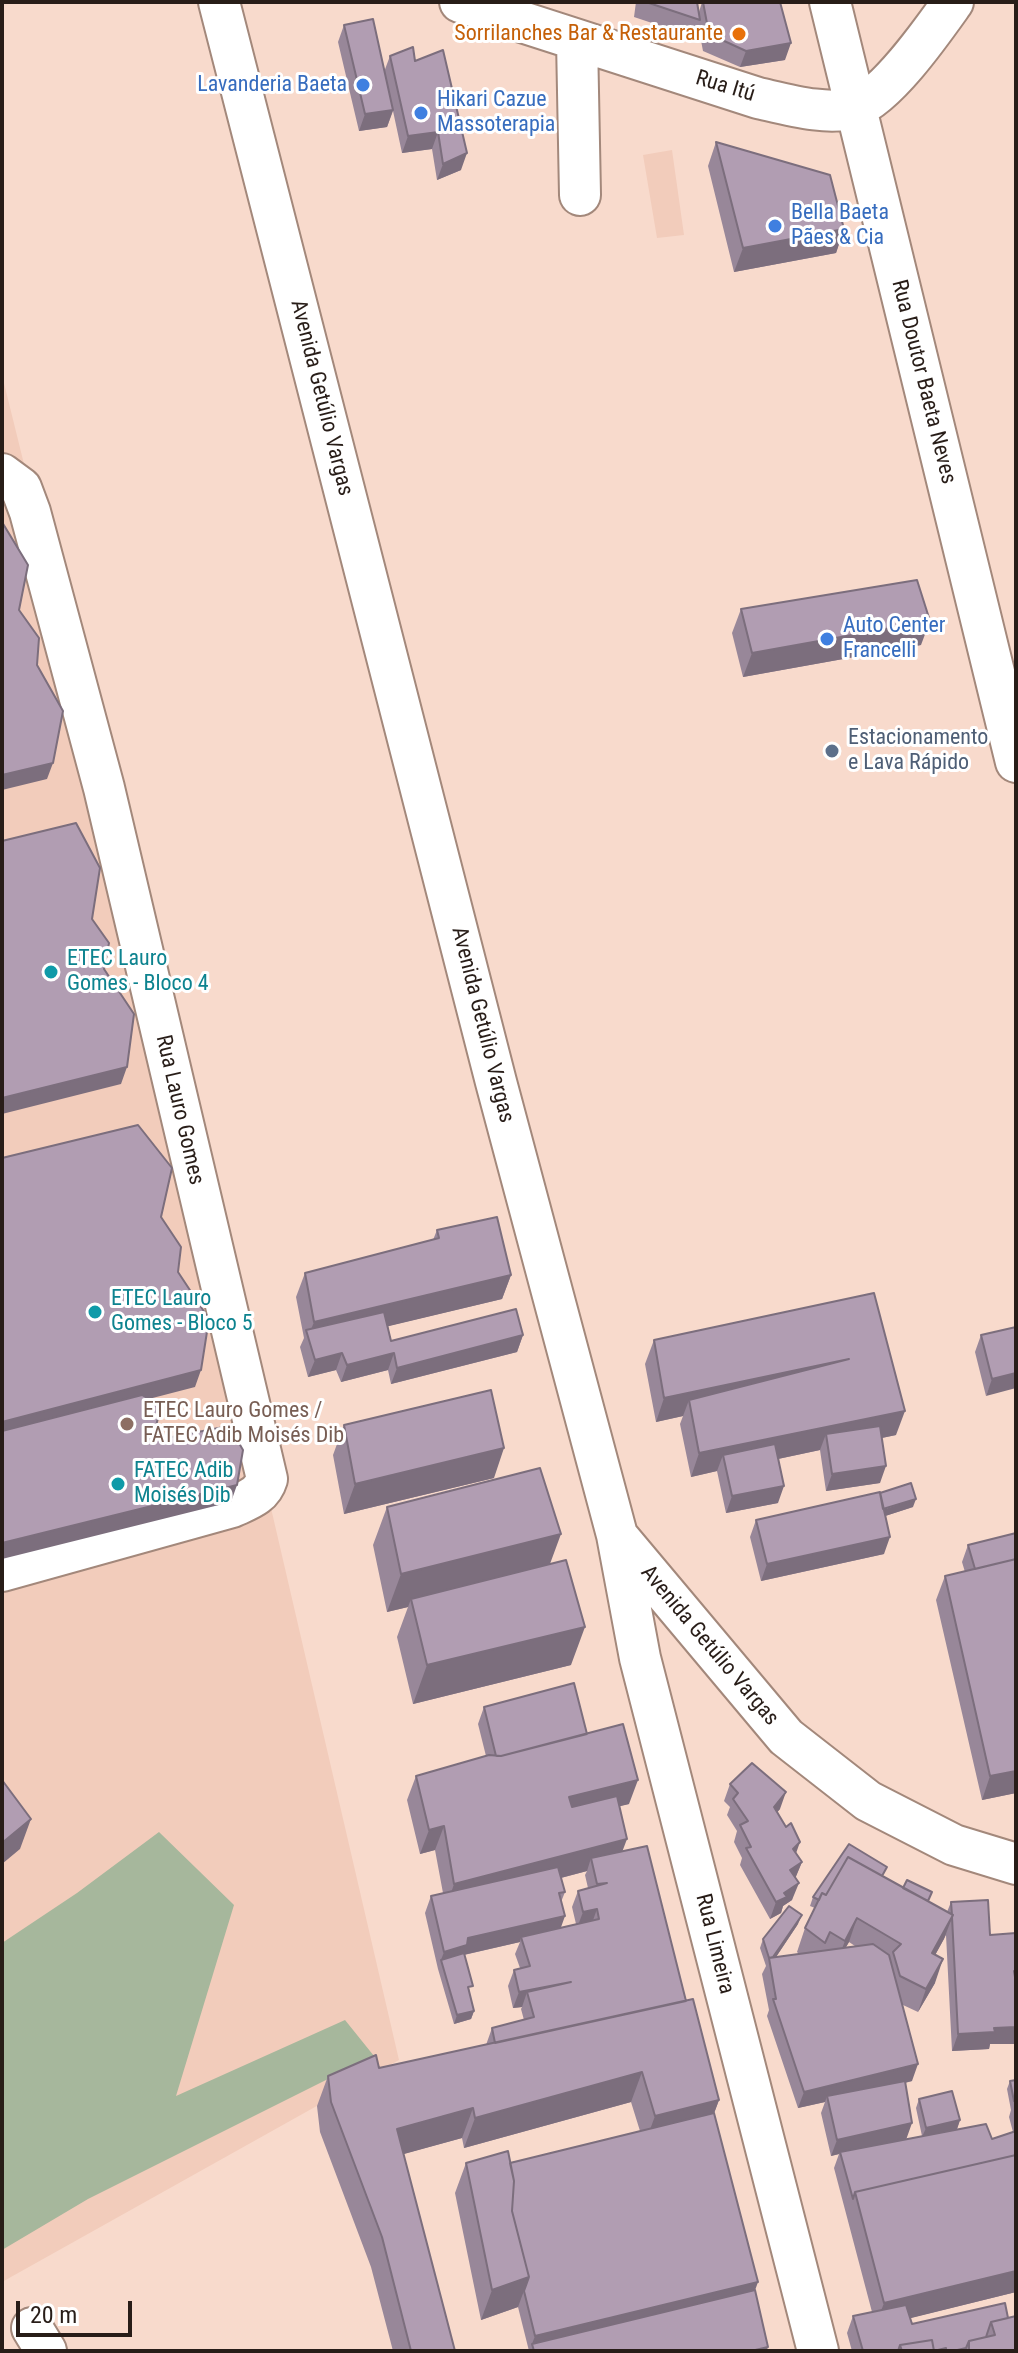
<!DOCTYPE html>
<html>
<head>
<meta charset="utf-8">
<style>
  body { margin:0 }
  #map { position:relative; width:1018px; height:2353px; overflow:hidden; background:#f8dacc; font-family:"Roboto Condensed",sans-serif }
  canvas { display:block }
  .frame { position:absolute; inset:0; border:4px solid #281d18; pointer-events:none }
  .scale { position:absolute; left:16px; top:2301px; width:116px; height:36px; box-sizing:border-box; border:4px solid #281d18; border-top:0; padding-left:10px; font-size:24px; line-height:28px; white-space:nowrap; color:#281d18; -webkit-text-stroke:6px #fff; paint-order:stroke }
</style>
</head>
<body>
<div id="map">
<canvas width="1018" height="2353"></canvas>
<div class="frame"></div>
<div class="scale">20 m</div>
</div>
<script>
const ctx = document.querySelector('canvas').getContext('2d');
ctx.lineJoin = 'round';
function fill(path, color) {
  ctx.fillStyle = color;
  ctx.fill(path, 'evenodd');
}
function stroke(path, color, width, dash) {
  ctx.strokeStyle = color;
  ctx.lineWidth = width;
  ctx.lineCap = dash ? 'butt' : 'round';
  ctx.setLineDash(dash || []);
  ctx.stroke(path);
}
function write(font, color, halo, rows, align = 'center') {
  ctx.font = font + ' "Roboto Condensed",sans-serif';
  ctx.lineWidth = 6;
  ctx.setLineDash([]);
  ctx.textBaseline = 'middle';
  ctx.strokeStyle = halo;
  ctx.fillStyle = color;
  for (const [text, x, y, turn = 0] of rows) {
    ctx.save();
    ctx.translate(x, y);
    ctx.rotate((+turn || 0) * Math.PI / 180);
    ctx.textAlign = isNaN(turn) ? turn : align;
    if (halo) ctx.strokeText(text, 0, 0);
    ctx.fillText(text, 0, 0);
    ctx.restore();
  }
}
const built = new Path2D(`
  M672,150L684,235L657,238L643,155Z
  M2,375L104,788L399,2060L2,2282Z`);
const green = new Path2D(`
  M159,1832L234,1905L176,2096L345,2020L374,2056L88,2199L2,2250V1943L77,1893Z`);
const minor = new Path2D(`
  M219,2L496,1082L617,1535L640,1658L818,2351
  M460,2L758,98C785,104 830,117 856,107C888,95 933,30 953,2
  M830,2L1016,762
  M577,40L580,195
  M2,474L21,488L30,512L104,788L267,1479C262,1496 247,1500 232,1507L2,1571
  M619,1538L786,1737L868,1801L954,1845L1016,1864
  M32,2328L46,2351`);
const wall = new Path2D(`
  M636,2H697L699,12L702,2H780L785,60L740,67L703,51L698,25L694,37L634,17Z
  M344,25L384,72L390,56L415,61L461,170L437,180L432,149L402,153L393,111L387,127L359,131L338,42Z
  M716,142L844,229L836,253L734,272L708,166Z
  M741,609L921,645L743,677L732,633Z
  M437,1230L511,1275L502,1299L388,1326L391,1341L523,1335L517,1352L391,1384L388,1370L341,1382L336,1370L308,1377L300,1347L304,1338L296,1297L305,1273L433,1240Z
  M1016,1327L986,1396L975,1352L981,1335Z
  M654,1340L896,1435L882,1438L880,1483L826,1491L820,1450L778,1459V1503L726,1513L717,1471L691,1477L680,1424L683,1416L656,1422L645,1364Z
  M344,1425L494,1478L344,1514L333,1455Z
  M387,1507L550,1565L571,1665L413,1704L397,1637L408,1607L387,1612L373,1545Z
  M913,1507L885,1516L884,1554L761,1581L750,1537L756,1520Z
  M1016,1533V1793L982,1800L936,1600L945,1576L965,1572L962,1562L968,1545Z
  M484,1707L587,1734L629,1804L619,1806L622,1851L686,2001L719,2100L714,2113L768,2347L766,2351H529L518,2307L481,2320L455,2193L466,2163H510L640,2131L631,2102L464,2148L462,2138L403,2154L455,2351H393L371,2267L320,2132L317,2106L328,2076L379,2068L486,2045L492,2028L524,2020L521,2009L522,2007L513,2008L508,1986L514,1970L520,1968L515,1954L520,1942L464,1955L470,1995L474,2011L471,2019L454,2024L438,1969L425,1913L431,1896L443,1893L435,1850L420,1854L407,1800L416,1776L486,1756L478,1724ZM587,1871L585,1875L588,1888L578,1891L572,1907L576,1924L560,1928L561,1902L565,1892L561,1878Z
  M730,1784L780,1809L777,1812L796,1854L802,1862L795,1878L792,1900L783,1906L781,1913L770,1919L740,1865L742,1858L734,1842L737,1831L727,1815L730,1807L724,1801Z
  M883,1877L947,1912L951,1902L990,2044L989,2049L952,2051L946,1935L935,1955V1983L918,2012L903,2005L912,2081L905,2083L906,2139L922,2136L916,2108L919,2099L960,2120L957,2129L992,2139L1013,2132L1009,2117L1011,2110L1007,2089L1010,2081L1016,2080V2292L910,2318L912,2324L1005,2303L1016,2351H852L847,2333L853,2316L872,2312L834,2168L839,2154L831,2156L821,2113L825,2102L798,2108L767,2016L769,2010L762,1974L766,1966L760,1948L763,1939L798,1924L776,1957L799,1954L797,1952L805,1928L815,1908L810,1906L813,1897ZM849,1942L855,1946L846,1947Z`);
const shadedWall = new Path2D(`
  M791,43L785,60L740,67L746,51Z
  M393,110L387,127L359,131L365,114Z
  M438,132L432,149L402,153L408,136Z
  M467,153L461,170L437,180L443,164Z
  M844,229L836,253L734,272L743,248Z
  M930,621L921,645L743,677L752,653Z
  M53,763L47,779L2,790V775Z
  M127,1067L121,1084L2,1114V1098Z
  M511,1275L502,1299L310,1345L308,1337L314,1322Z
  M523,1335L517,1352L391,1384L397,1368Z
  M342,1353L336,1370L308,1377L315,1360Z
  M394,1353L388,1370L341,1382L347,1365Z
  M849,1359L689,1400L683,1416L656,1422L664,1398Z
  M201,1370L195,1387L2,1437V1422Z
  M1016,1373V1388L986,1396L992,1379Z
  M905,1411L896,1435L828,1449L826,1434L820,1450L726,1470L723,1455L717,1471L691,1477L699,1453Z
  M504,1448L494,1478L344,1514L355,1484Z
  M886,1466L880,1483L826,1491L832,1474Z
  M237,1485L231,1502L2,1559V1543Z
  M784,1486L778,1503L726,1513L732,1496Z
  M916,1499L913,1507L876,1519L879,1511Z
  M561,1534L547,1572L411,1599L408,1607L387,1612L401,1574Z
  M890,1537L884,1554L761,1581L767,1564Z
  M585,1627L571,1665L413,1704L427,1665Z
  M1016,1771V1793L982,1800L990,1776Z
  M638,1780L629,1804L561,1821L569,1797Z
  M786,1792L780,1809L768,1823L774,1807Z
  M31,1819L20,1849L2,1864V1843Z
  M444,1826L435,1850L420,1854L429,1830Z
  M627,1839L618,1863L591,1858L587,1871L446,1908L454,1884Z
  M800,1842L794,1859L793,1849Z
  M802,1862L795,1879L790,1870Z
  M799,1883L792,1900L783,1906L781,1913L770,1919L776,1902L784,1893Z
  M597,1909L591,1926L577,1928L583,1912Z
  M802,1915L798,1924L770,1966V1963Z
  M953,1915L944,1939L923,1977L932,1953Z
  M565,1916L559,1933L521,1937L520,1942L441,1960L444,1952L468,1938Z
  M857,1918L849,1942L836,1964L845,1941Z
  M943,1959L935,1983L918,2012L926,1989Z
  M571,1982L527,1992L522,2007L513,2008L519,1992Z
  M474,2011L471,2019L454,2024L457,2015Z
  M1016,2027V2044H990L989,2049L952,2051L958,2034L994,2028Z
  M918,2064L912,2081L828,2101L827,2096L825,2102L798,2108L804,2092Z
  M642,2072L631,2102L464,2148L475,2118Z
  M719,2100L708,2130L644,2146L655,2116Z
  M473,2108L462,2138L386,2159L397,2129Z
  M960,2120L957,2129L922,2137L926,2128Z
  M912,2123L906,2140L840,2152L839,2154L831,2156L837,2140Z
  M1016,2271V2292L875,2327L884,2303Z
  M529,2277L518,2307L481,2320L492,2290Z
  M758,2282L752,2299L532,2344L535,2336Z
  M768,2347L766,2351H751Z`);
const building = new Path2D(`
  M646,2H697L700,20Z
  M703,2H780L791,43L746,51L709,34Z
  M373,19L393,110L365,114L344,25Z
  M413,47L415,61L443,50L467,153L443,164L438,132L408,136L390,56Z
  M716,142L830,175L844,229L743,248Z
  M2,522L28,565L19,610L39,638L37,665L63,711L53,763L2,775Z
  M917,580L930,621L752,653L741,609Z
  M76,823L100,868L92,919L109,943L104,969L134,1014L127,1067L2,1098V841Z
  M138,1125L172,1168L161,1217L181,1247L178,1272L209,1319L201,1370L2,1422V1158Z
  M497,1217L511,1275L314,1322L305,1273L439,1238L437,1230Z
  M874,1293L905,1411L699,1453L689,1400L849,1359L664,1398L654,1340Z
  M516,1309L523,1335L397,1368L394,1353L347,1365L342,1353L315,1360L306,1330L384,1312L391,1341Z
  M1016,1327V1373L992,1379L981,1335Z
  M491,1390L504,1448L355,1484L344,1425Z
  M142,1395L161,1406L155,1430L156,1440L229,1426L243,1450L237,1485L2,1543V1431Z
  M880,1426L886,1466L832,1474L826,1434Z
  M775,1444L784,1486L732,1496L723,1455Z
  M540,1468L561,1534L401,1574L387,1507Z
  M911,1483L916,1499L883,1509L880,1493Z
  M880,1492L890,1537L767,1564L756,1520Z
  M1016,1533V1559L975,1569L968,1545Z
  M1016,1559V1771L990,1776L945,1576Z
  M566,1560L585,1627L427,1665L411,1599Z
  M574,1683L587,1734L501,1756H496L484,1707Z
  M623,1724L638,1780L569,1797L572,1807L617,1796L627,1839L454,1884L444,1826L429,1830L416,1776L489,1755L501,1756Z
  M752,1763L786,1792L774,1807L786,1827L791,1823L800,1842L793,1849L802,1862L790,1870L799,1883L784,1893L787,1897L776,1902L746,1848L751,1847L740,1825L748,1821L733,1799L738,1793L730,1784Z
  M2,1780L31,1819L2,1843Z
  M849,1844L887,1867L882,1876L848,1857L826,1895L822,1893L819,1900L813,1897Z
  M647,1846L686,2001L495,2043L492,2028L534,2017L527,1992L571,1982L519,1992L514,1970L530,1966L521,1937L599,1919L597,1909L583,1912L578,1891L607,1883L597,1884L591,1858Z
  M848,1857L953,1915L932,1953L943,1959L926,1989L900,1976L893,1952L901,1944L857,1918L845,1941L830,1932L825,1943L805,1928L822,1893L826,1895Z
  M558,1867L565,1892L559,1893L565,1916L468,1938L467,1945L444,1952L431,1896Z
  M907,1880L932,1892L928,1901L903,1888Z
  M988,1900L990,1935L1016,1933V1971H1014L1016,1983V2027L994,2028L995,2032L958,2034L952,1917L953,1915H952L951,1902Z
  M789,1906L802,1915L773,1957L769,1958L763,1939Z
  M873,1944L889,1955L918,2064L804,2092L773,1999H776L769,1958Z
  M464,1953L473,1986L468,1987L474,2011L457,2015L441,1960Z
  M693,1999L719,2100L655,2116L642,2072L475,2118L473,2108L397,2129L455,2351H411L382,2237L331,2102L328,2076L376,2055L379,2068Z
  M1016,2080V2100L1014,2101L1010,2081Z
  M905,2081L912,2123L837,2140L827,2096Z
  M952,2091L960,2120L926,2128L919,2099Z
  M714,2113L758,2282L535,2336L524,2291L529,2277L512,2211L514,2181L510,2163Z
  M986,2124L992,2139L1016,2131V2155L855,2192L853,2199L840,2152Z
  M508,2151L514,2181L512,2211L529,2277L492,2290L466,2163Z
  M1016,2155V2271L884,2303L855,2192Z
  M755,2290L768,2347L751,2351H534L532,2344Z
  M1005,2303L1008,2318L991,2322L986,2337L969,2341L966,2348L953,2351H946V2348L934,2351L932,2340L900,2345L898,2351H863L853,2316L906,2305L912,2324Z
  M1016,2316V2351H969V2341L995,2335L991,2322Z
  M932,2340L934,2351L946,2348V2351H902L900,2345Z`);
const markers = [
  [739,34,8,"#e8710a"],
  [363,85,8,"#3f7fe0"],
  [421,113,8,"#3f7fe0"],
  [775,226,8,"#3f7fe0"],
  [827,639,8,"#3f7fe0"],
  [832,751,8,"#5c6f8a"],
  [51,972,8,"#0f9aa8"],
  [95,1312,8,"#0f9aa8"],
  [127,1424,8,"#8d6e63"],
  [118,1484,8,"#0f9aa8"]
];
const foodNames = [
  ["Sorrilanches Bar & Restaurante",723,34]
];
const shopNames = [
  ["Lavanderia Baeta",347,85,"right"],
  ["Hikari Cazue",437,100],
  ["Massoterapia",437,125],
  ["Bella Baeta",791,213],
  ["Pães & Cia",791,238],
  ["Auto Center",843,626],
  ["Francelli",843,651]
];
const streetNames = [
  ["Rua Itú",725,87,17],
  ["Rua Doutor Baeta Neves",923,382,76],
  ["Avenida Getúlio Vargas",321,398,76],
  ["Avenida Getúlio Vargas",482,1025,76],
  ["Rua Lauro Gomes",179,1110,77],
  ["Avenida Getúlio Vargas",709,1646,50],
  ["Rua Limeira",714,1944,76]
];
const serviceNames = [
  ["Estacionamento",848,738],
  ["e Lava Rápido",848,763]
];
const cultureNames = [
  ["ETEC Lauro",67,959],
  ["Gomes - Bloco 4",67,984],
  ["ETEC Lauro",111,1299],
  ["Gomes - Bloco 5",111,1324],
  ["FATEC Adib",134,1471],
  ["Moisés Dib",134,1496]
];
const educationNames = [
  ["ETEC Lauro Gomes /",143,1411],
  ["FATEC Adib Moisés Dib",143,1436]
];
fill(built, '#f2ccbb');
fill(green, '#a6b79c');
stroke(minor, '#a3887b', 44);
stroke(minor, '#fff', 40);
fill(wall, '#988799');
fill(shadedWall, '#7c6e7d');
fill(building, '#b19db2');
stroke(building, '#7c6e7d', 2);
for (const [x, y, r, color] of markers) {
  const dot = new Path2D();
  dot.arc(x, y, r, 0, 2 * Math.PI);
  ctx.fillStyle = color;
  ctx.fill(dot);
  stroke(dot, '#fff', 3);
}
write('22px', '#c56008', '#fff', foodNames, 'right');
write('22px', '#366cbe', '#fff', shopNames, 'left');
write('22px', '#281d18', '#fff', streetNames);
write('22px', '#4e5e75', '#fff', serviceNames, 'left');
write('22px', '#0d838f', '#fff', cultureNames, 'left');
write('22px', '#785e54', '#fff', educationNames, 'left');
</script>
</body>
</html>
